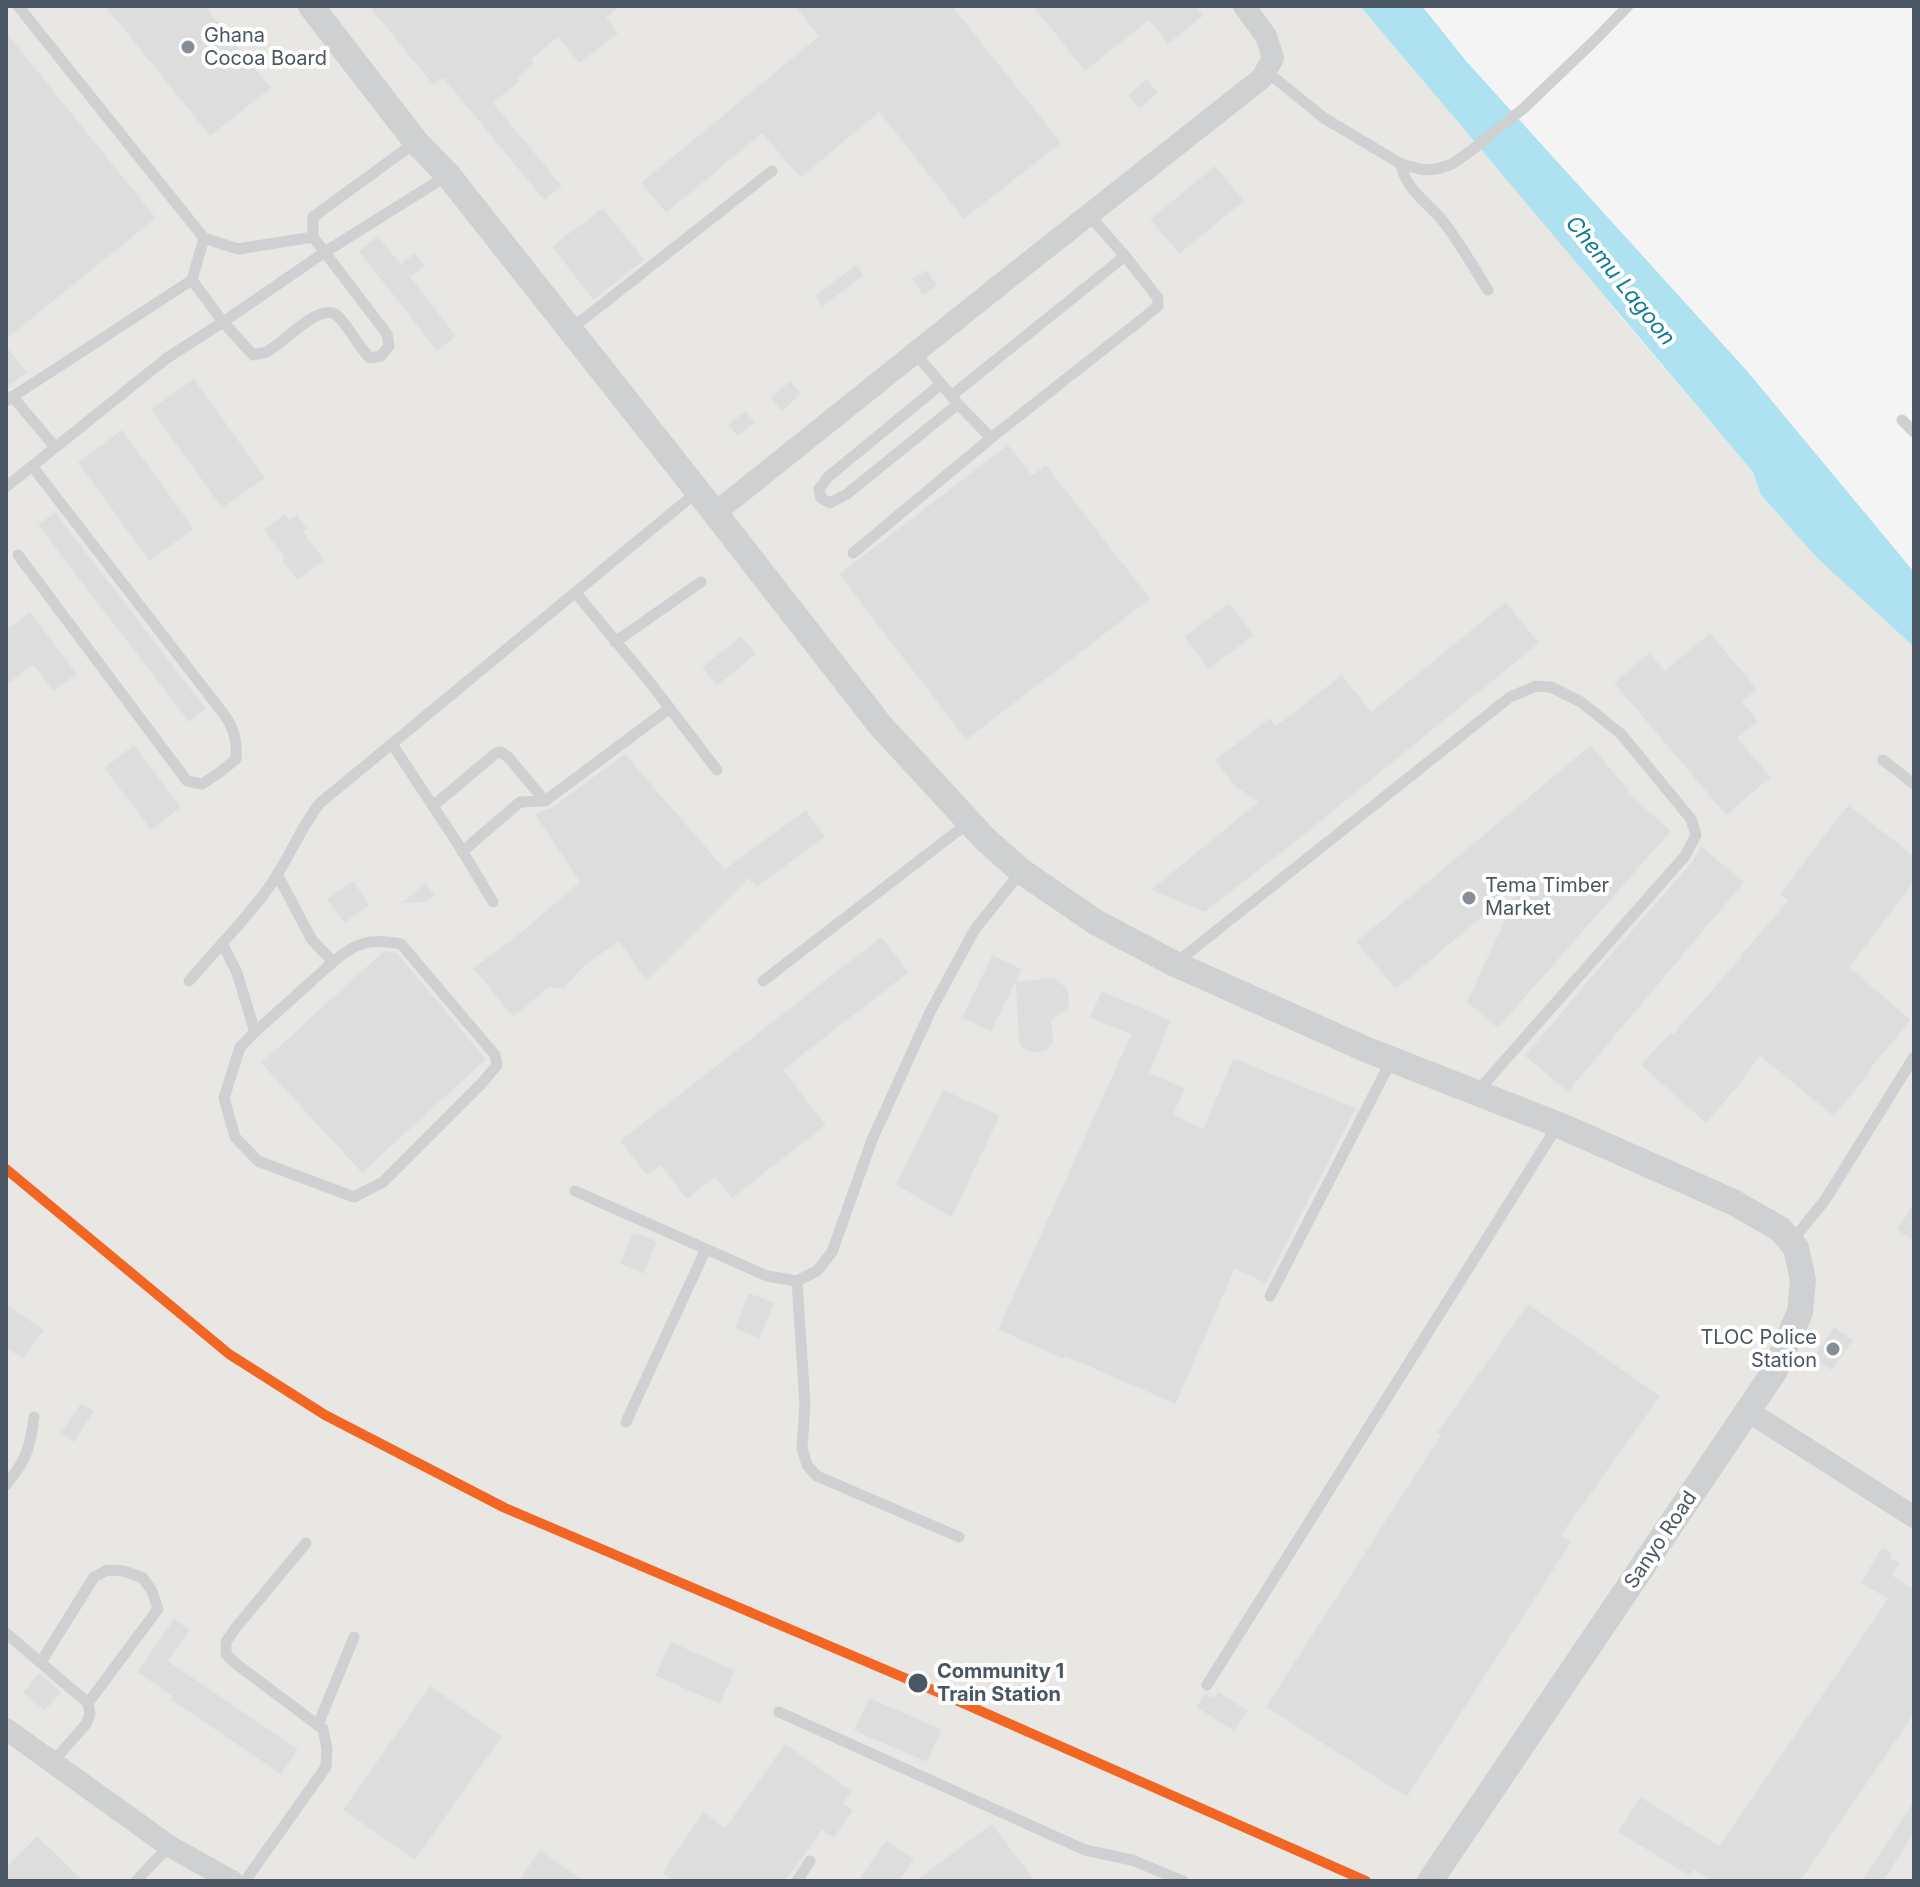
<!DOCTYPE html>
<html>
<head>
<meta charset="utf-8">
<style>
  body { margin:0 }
  #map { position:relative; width:1920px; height:1887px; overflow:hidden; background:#f4f4f4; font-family:Inter,sans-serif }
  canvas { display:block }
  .frame { position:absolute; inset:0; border:8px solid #4a5661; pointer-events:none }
</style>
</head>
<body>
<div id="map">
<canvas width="1920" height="1887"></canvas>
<div class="frame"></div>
</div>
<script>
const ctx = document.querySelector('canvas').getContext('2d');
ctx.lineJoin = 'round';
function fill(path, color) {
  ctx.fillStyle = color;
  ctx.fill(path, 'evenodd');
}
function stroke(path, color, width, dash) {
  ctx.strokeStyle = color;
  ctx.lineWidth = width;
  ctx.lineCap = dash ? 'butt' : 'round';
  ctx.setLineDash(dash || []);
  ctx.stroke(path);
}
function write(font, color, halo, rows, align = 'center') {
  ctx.font = font + ' Inter,sans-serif';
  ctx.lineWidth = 8;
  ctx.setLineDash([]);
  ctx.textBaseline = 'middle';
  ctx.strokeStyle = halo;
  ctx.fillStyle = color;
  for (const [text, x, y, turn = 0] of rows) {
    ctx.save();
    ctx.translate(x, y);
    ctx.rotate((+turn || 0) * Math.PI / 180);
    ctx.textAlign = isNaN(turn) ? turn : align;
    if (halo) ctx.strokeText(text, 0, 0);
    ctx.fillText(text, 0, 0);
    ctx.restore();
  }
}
const commercial = new Path2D(`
  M6,6H1360L1523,197L1630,328L1753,472L1761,495L1816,557L1914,647V1881H6Z`);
const water = new Path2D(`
  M1360,6H1422L1466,61L1747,371L1914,572V647L1816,557L1761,495L1753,472C1621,317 1492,161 1360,6Z`);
const building = new Path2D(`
  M104,6H206L272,88L210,137Z
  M368,6H622L607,18L619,34L579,64L558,38L532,60L535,63L518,78L521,81L494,103L563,186L544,201L443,79L433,86Z
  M794,6H953L1062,143L964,220L879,113L800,179L762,134L666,214L640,183L818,36Z
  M1032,6H1196L1204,16L1168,45L1149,21L1085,72Z
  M6,31L157,218L6,340Z
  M1147,78L1159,93L1139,110L1127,95Z
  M1215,165L1245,201L1179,255L1149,219Z
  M603,207L645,260L593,301L551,246Z
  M378,235L401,263L415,252L426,266L411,277L457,336L437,352L358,251Z
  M856,264L865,275L822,308L814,296Z
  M927,269L938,286L923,296L911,279Z
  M6,345L28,372L6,389Z
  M194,378L266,478L222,509L150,409Z
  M790,380L802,394L782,412L770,398Z
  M745,410L756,422L737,437L727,425Z
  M122,429L195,529L149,562L77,462Z
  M1008,444L1032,474L1046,464L1151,599L966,741L838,574Z
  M55,511L207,709L189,723L37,525Z
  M285,513L290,519L297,514L308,529L304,532L325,560L297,581L281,560L284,558L263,530Z
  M1506,601L1540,643L1291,846L1204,913L1150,890L1257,802L1235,787L1214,760L1270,717L1276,725L1342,674L1371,711Z
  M1229,602L1255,635L1209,670L1183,637Z
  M30,611L78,674L53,692L33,666L6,686V629Z
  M1710,632L1758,689L1743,702L1759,721L1738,738L1772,777L1726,816L1613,683L1649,652L1665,670Z
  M741,635L757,654L717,687L701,667Z
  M134,744L182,807L151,831L103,768Z
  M1591,744L1631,792L1629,793L1672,831L1498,1029L1466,1002L1520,886L1396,990L1355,942Z
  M625,753L725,868L806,809L826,837L756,888L749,879L646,982L619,942L585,966L564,989L549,988L513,1018L472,968L512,939L579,882L534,814L541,810L550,808Z
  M1848,804L1914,855V883L1850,967L1912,1020L1870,1070L1872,1071L1834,1117L1760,1057L1735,1091L1706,1124L1640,1065L1671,1031L1673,1033L1740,957L1739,956L1787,901L1779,894Z
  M1701,845L1745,882L1568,1093L1524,1056L1598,968L1691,862Z
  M353,880L371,905L344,924L326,899Z
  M425,882L436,895L427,903L400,904Z
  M881,936L910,972L784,1070L827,1125L732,1199L715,1178L687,1200L661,1166L647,1176L619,1141Z
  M384,950L397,952L487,1059L362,1174L260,1063Z
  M992,954L1023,969L1017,981L1050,977L1056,978L1066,987L1069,992L1070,1007L1052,1021L1054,1041L1047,1051L1041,1053H1030L1020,1046L1018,1040L1015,985L991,1033L961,1018Z
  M1101,990L1172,1020L1150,1072L1186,1088L1174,1114L1203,1128L1233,1057L1357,1108L1266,1284L1235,1270L1176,1405L1065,1357L1064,1360L997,1330L1130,1035L1089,1018Z
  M943,1089L1001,1115L952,1218L895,1185Z
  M1914,1202V1242L1896,1230Z
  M633,1231L658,1241L644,1275L619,1264Z
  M748,1292L775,1302L760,1339L734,1329Z
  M6,1303L45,1330L23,1360L6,1348Z
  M1528,1303L1661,1396L1562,1535L1572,1542L1407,1798L1265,1707L1440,1435L1436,1433Z
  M1834,1326L1854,1340L1832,1371L1812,1358Z
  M81,1402L95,1411L74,1443L60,1433Z
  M1882,1546L1893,1553L1891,1557L1901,1562L1893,1575L1914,1589V1715L1801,1881H1710L1694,1871L1690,1877L1617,1832L1640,1796L1719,1845L1887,1599L1860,1583Z
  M174,1618L191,1630L169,1661L299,1749L281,1775L169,1699L171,1696L136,1672Z
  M671,1641L736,1670L720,1705L654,1676Z
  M39,1672L62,1692L45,1712L22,1693Z
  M430,1685L503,1736L415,1861L342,1810Z
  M1218,1691L1249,1711L1234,1732L1195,1707L1205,1693L1214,1697Z
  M869,1697L943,1729L927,1763L853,1731Z
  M785,1743L853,1791L844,1803L854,1810L834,1839L822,1831L786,1881H672L661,1873L703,1811L725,1827Z
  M1914,1800V1834L1884,1881H1861Z
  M992,1823L1036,1881H914Z
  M37,1835L85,1881H6V1867Z
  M886,1840L915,1859L900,1881H857Z
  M540,1849L585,1881H517Z`);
const service = new Path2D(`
  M18,6L204,238
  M1266,71L1324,118L1401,164L1424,170L1437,169L1452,164L1472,150L1524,108L1595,40L1628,6
  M1401,164C1405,189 1427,202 1442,220C1459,241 1473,267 1488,290
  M192,280L223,322L253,355C255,354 264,353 266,352C282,345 317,304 335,314C345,320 359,348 370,358L381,356L389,346L387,334L313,237
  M571,329L772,171
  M915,353L958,404L991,438L1146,316L1158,306V298L1125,256L1089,215
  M941,384L828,477L819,489L821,498L830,503L847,494L958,404
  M12,396L55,447
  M951,396L1125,256
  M6,401L192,280L204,238L238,249L313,237V217L416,142
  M1902,420L1914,432
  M6,487L167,358L223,322L325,252L448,175
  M853,553L991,438
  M18,555L187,781L202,784L219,773L236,759C237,742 235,732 226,717L32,466
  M575,592L652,685L717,770
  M615,642L701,582
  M392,744L458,844L493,902
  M1883,760L1914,784
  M433,806L496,753L501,752L509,758L545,801
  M462,852L520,802L545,801L670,708
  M222,943L237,973L255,1032L240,1047L224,1098L235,1137L258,1161L354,1197L383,1182L483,1082L497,1065L495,1055L401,944C369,938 357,942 333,962L312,940L277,874
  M1177,962L1510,697L1536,686L1551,687L1581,702L1621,734L1691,819L1696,835L1685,856L1477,1092
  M189,981C214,952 241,924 264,894C286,866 298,831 320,803L697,492
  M763,981L968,823
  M255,1032L333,962
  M575,1191L767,1276L797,1281L817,1271L832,1252L872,1140L930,1012L975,929L1021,872
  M1792,1241L1825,1200L1914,1057
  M797,1281L805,1405L802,1448L807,1465L817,1476L959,1537
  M1270,1296L1392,1059
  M626,1422L706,1249
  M6,1485C26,1460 30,1449 34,1417
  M6,1633L88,1703L90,1714L86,1724L52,1763
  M41,1662L94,1577L107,1570L124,1571L143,1578L152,1591L158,1609L88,1703
  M1207,1685L1558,1125
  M779,1712L1085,1850L1132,1860L1183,1881
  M318,1725L354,1637
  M136,1881L169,1846
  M245,1881L326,1767L327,1749L323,1729L235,1663L226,1654V1642L234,1630L306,1543
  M797,1881L810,1861`);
const minor = new Path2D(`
  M715,513L996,288L1262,78L1273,58L1266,36L1244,6
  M1748,1411L1914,1517
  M6,1729L169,1846L232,1881`);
const tertiary = new Path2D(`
  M311,6L416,142L448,175L715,513L880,725L985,839L1021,871L1097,923L1175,964L1365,1049L1559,1125L1733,1202L1780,1229L1796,1248L1803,1280L1800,1312L1774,1372L1430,1881`);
const rail1 = new Path2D(`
  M6,1169L229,1354L325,1415L505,1508L933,1690L1366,1881`);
const markers = [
  [188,47,8,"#868d94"],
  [1469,898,8,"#868d94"],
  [1833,1349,8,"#868d94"],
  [918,1683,11,"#4a5661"]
];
const poiNames = [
  ["Ghana",204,36],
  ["Cocoa Board",204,59],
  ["Tema Timber",1485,886],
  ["Market",1485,909],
  ["TLOC Police",1817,1338,"right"],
  ["Station",1817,1361,"right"]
];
const streetNames = [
  ["Sanyo Road",1661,1540,-56]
];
const stopNames = [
  ["Community 1",937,1672],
  ["Train Station",937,1695]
];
const waterNames = [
  ["Chemu Lagoon",1620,281,51]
];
fill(commercial, '#e8e7e3');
fill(water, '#aee2f0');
fill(building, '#ddddde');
stroke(building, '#e5e6e7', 2);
stroke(service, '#ced0d2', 11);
stroke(minor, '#ced0d2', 22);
stroke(tertiary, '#ced0d2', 26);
stroke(rail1, '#f26522', 10);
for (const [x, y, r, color] of markers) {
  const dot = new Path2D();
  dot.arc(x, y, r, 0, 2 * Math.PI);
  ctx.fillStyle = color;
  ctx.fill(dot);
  stroke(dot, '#fff', 3);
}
write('20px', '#4a5661', '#fff', poiNames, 'left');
write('20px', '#4a5661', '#fff', streetNames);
write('bold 20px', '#4a5661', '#fff', stopNames, 'left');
write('italic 22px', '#0c7c9b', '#fff', waterNames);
</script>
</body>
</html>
